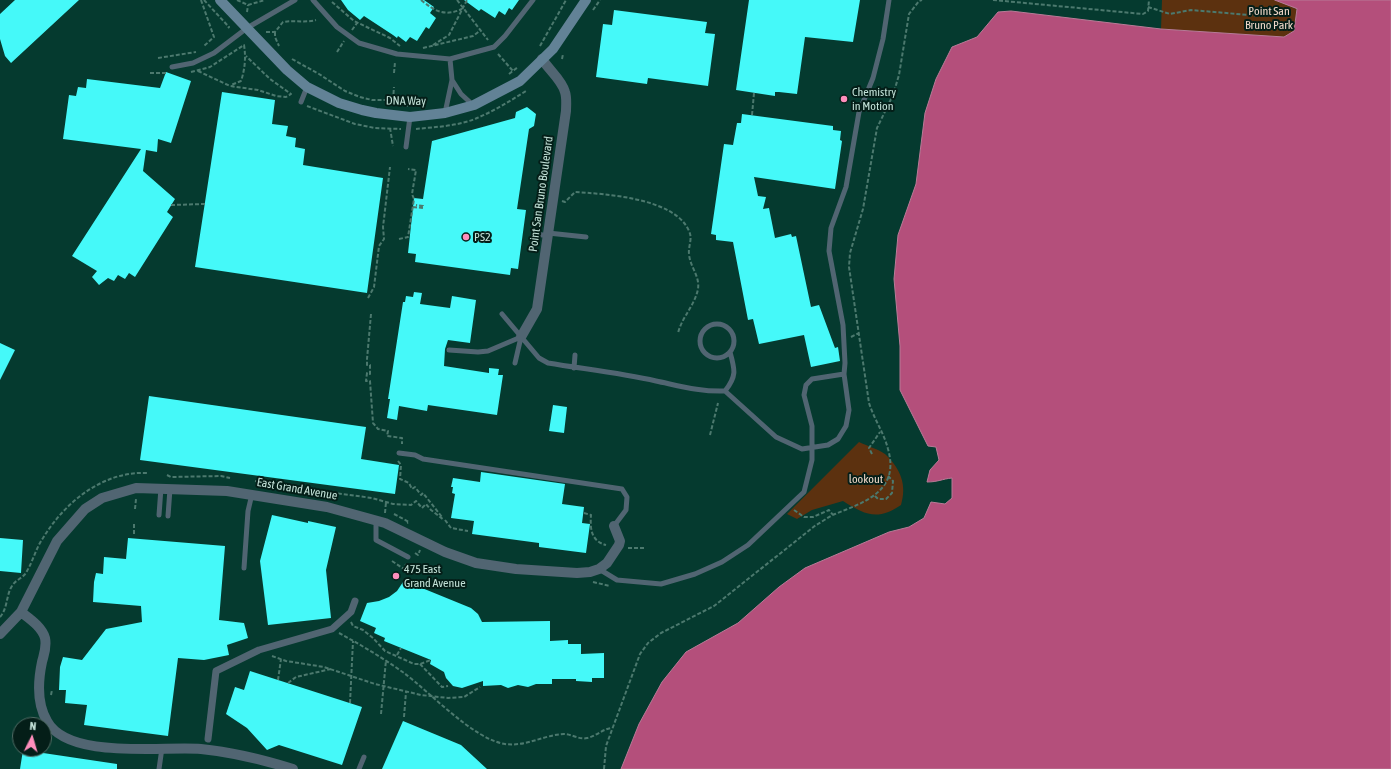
<!DOCTYPE html>
<html>
<head>
<meta charset="utf-8">
<style>
  body { margin:0 }
  #map { position:relative; width:1391px; height:769px; overflow:hidden; background:#053a2f; font-family:"Asap Condensed",sans-serif }
  canvas { display:block }
  .north { position:absolute; left:12px; top:717px; width:40px; height:40px; box-sizing:border-box; background:#041e18; border:1px solid #506c65; border-radius:50%; rotate:5deg; font-size:11px; font-weight:700; line-height:16px; text-align:center; color:#c3e2d8 }
  .north::after { content:''; display:block; margin:auto; width:14px; height:18px; background:#fe8ebc; clip-path:polygon(50% 0,100% 100%,50% 72%,0 100%) }
</style>
</head>
<body>
<div id="map">
<canvas width="1391" height="769"></canvas>
<div class="north">N</div>
</div>
<script>
const ctx = document.querySelector('canvas').getContext('2d');
ctx.lineJoin = 'round';
function fill(path, color) {
  ctx.fillStyle = color;
  ctx.fill(path, 'evenodd');
}
function stroke(path, color, width, dash) {
  ctx.strokeStyle = color;
  ctx.lineWidth = width;
  ctx.lineCap = dash ? 'butt' : 'round';
  ctx.setLineDash(dash || []);
  ctx.stroke(path);
}
function write(font, color, halo, rows, align = 'center') {
  ctx.font = font + ' "Asap Condensed",sans-serif';
  ctx.lineWidth = 4;
  ctx.setLineDash([]);
  ctx.textBaseline = 'middle';
  ctx.strokeStyle = halo;
  ctx.fillStyle = color;
  for (const [text, x, y, turn = 0] of rows) {
    ctx.save();
    ctx.translate(x, y);
    ctx.rotate((+turn || 0) * Math.PI / 180);
    ctx.textAlign = isNaN(turn) ? turn : align;
    if (halo) ctx.strokeText(text, 0, 0);
    ctx.fillText(text, 0, 0);
    ctx.restore();
  }
}
const green = new Path2D(`
  M1162,0H1275L1297,9L1294,31L1284,37L1161,29Z
  M859,442C867,446 878,449 885,454C901,469 907,485 901,505C878,521 865,515 843,501L812,510L797,519L787,514Z`);
const water = new Path2D(`
  M1275,0H1391V769H621L639,724L662,682L686,652L738,623L779,587L805,568L889,532L909,527L924,518L931,502L945,504L952,498V478C942,479 938,482 927,482L930,470L939,460L936,447L928,446L900,390V346L894,279L898,235L916,184L925,113L936,79L952,47L977,37L998,12L1011,11L1161,29L1284,37L1294,31L1297,9Z`);
const building = new Path2D(`
  M15,0H79L11,63L5,56L0,39V14Z
  M341,0H424L434,7L430,13L436,18L429,29L426,27L417,41L410,37L406,42L398,36L397,38L393,35L364,16L360,20L348,10Z
  M464,0H519L512,10L509,8L505,15L499,11L495,18L481,9L479,11Z
  M749,0H860L853,42L805,37L797,94L779,92H775V96L736,90Z
  M614,10L707,22L705,33L715,34L708,86L648,78L647,84L596,77L603,24L612,25Z
  M166,72L191,81L171,143L158,139L157,152L146,150L143,171L175,199L167,212L173,217L135,277L129,273L125,279L118,275L114,281L108,278L99,285L92,277L97,271L72,256L141,149L63,139L69,95L76,96L78,87L86,88L87,79L160,88Z
  M222,92L275,100L272,124L288,126L286,136L296,138L295,147L305,149L303,165L383,178L367,293L195,267Z
  M527,107L536,114L534,126L529,129L517,209L526,210L518,269L511,268L510,275L415,262L416,254L408,253L414,198L423,199L432,141L515,118L516,112Z
  M742,114L833,126V130L841,131L840,140L842,141L835,189L754,177L758,196L766,197L763,209L769,208L775,238L791,234L792,237L796,236L811,307L819,305L835,348L838,347L840,361L811,367L804,335L759,344L753,319L748,320L733,242L716,240V235L711,234L724,144L733,145L737,123H741Z
  M414,292L422,293L420,304L450,308L452,296L476,300L470,343L448,340L445,349L444,366L489,373V368L499,369L498,375H503L497,415L428,405L427,411L399,406L397,420L387,418L390,399H388L403,302H405L406,296L413,297Z
  M0,343L15,350L0,380Z
  M149,396L366,427L361,459L399,465L395,494L140,460Z
  M553,405L567,407L564,433L549,431Z
  M481,472L565,484L562,504L584,507L582,523L590,524L586,553L539,547V543L472,534L474,521L451,518L455,494L452,493L453,487H451L453,478L480,482Z
  M272,515L308,523V521L336,527L326,570L331,618L268,625L260,561Z
  M0,538L23,540L21,573L0,571Z
  M128,538L225,546L219,620L244,623L248,638L227,645L229,655L204,660L178,658L168,736L84,725L87,705L65,703L66,690H59L60,667L63,657L82,660L106,629L142,622L141,606L93,602L94,582L96,573L103,574L104,557L126,559Z
  M405,579L423,587L422,588L471,608L478,614L482,622L550,621V641L568,640V644H581V654L604,653V678H592V682L576,681V679H552V684H536L528,687L518,685L508,688L501,685L483,686V681L462,688L453,686L446,678L444,672L430,664L431,660L384,641L385,638L374,633L376,628L360,621L367,603L379,601L389,597L397,591Z
  M250,671L362,707L342,765L279,745L267,750L247,728L226,714L235,687L244,690Z
  M403,721L461,745L487,769H382Z
  M23,750L117,764V769H20Z`);
const path = new Path2D(`
  M201,0L214,37L204,46
  M204,0L229,27L228,28
  M237,0L248,5L265,0
  M421,0C435,11 444,17 462,9
  M457,0L488,40
  M993,0L1143,14L1148,11L1149,0
  M332,2L354,21L390,38L400,46
  M1148,7L1170,14L1191,10L1261,16
  M593,10L600,0
  M247,12L248,5
  M352,30L357,23
  M266,32H275L283,22C295,20 305,23 316,20
  M275,32V37L279,46
  M433,45L449,35L467,0
  M540,46L566,0
  M423,48L473,36L481,30
  M337,52L344,41
  M498,54L513,71
  M158,58L196,52
  M292,59L319,74L345,91L360,97L372,100H393L408,106
  M562,59L563,54
  M198,71L230,86L258,90L276,96L286,97L291,94L270,79L246,56
  M191,72L210,67L244,45C246,57 245,69 241,81L231,85
  M150,73H167
  M394,73L395,62
  M509,74L518,67
  M393,100L394,87
  M307,106L355,124L375,128L401,129
  M752,115L754,93
  M390,128L393,146
  M416,129C435,127 459,126 477,118C494,111 510,101 526,91
  M562,201L565,202L575,192C606,194 675,198 689,231C693,239 688,246 689,254C690,267 700,276 698,289C695,305 682,317 678,333
  M171,205L205,204
  M413,207L423,208V206L416,205
  M399,239L408,237L414,199L412,194L416,170L408,169
  M368,298L374,287L379,246L384,239L383,227L390,167
  M371,314L367,359V365H370V374L367,373L366,381H370L373,423L378,429L388,431L387,436L402,438V444
  M851,337L859,333
  M710,435L718,403
  M872,454L869,448L880,432
  M398,461L401,465L400,479L409,483L412,489L415,487L421,495L423,493L442,517
  M167,475L171,477L221,476L230,478
  M255,481L318,493H335L372,498L393,504L411,505L416,501L422,508L426,504L431,510L444,520
  M875,496L878,499H886L892,493L893,481L888,476
  M135,509L136,499
  M794,510L804,517H813L829,510L833,515
  M385,513L386,502
  M584,513L591,515C590,529 591,541 606,545
  M394,514L409,522L407,523
  M445,520L451,528L468,531
  M134,534V523
  M628,548H645
  M415,553L418,555L420,550
  M392,561L404,569L406,564
  M593,582L610,586
  M0,617C8,608 6,595 12,586C16,579 24,578 27,571C33,561 36,548 43,538C65,502 103,471 147,473
  M351,622L353,626L363,630L373,638L385,651L414,664H420L431,660
  M339,633C361,645 383,658 404,673C431,693 473,739 505,744C526,747 543,735 564,734C572,734 579,740 587,738C597,736 602,729 612,728
  M397,655L401,648
  M272,656L286,661L324,667L375,684L421,695L448,698L464,697L480,687
  M420,664L442,687L448,686
  M278,680L281,659
  M288,683L296,677L331,669
  M51,695L52,690
  M350,703L353,641
  M381,714L386,660
  M404,717L406,692
  M25,725L36,721
  M25,749L26,751
  M604,769L606,746L640,654L648,643L661,633L714,606L816,525C822,522 828,517 835,514C865,502 900,491 888,449C884,433 874,419 869,403L849,267L850,253L863,209L877,128L893,95L899,75L909,14L919,1L922,0`);
const service = new Path2D(`
  M313,0L337,27L359,43L397,54L450,59L494,47L505,36L533,0
  M172,67L193,63L214,53L247,28L295,0
  M452,80L461,94L473,105
  M301,102L307,87
  M445,113L452,80L450,59
  M406,147L410,117
  M548,233L586,237
  M537,234L548,236
  M502,314L539,358L548,363C584,369 621,373 656,381C680,386 701,392 725,391L776,437L802,449L828,445L838,439L846,426L849,410L844,374L845,363L843,325L829,251L831,228L846,187L859,112L873,78L883,39L889,0
  M700 341a17 17 0 1 1 34 0a17 17 0 1 1-34 0Z
  M449,350L478,352L488,351L521,337
  M515,363L521,337
  M574,368L575,355
  M725,391C737,376 735,370 730,352
  M399,453L415,455L423,459L622,489L627,497L626,510L614,526
  M159,515L161,488
  M168,516L170,489
  M376,520V540L408,557
  M244,568L248,511L252,494
  M599,569L617,580L661,584L695,574L722,562L748,545L804,492L812,460V426L804,395L806,385L812,379L844,374
  M159,769L162,748
  M359,769L364,757`);
const pedestrian = new Path2D(`
  M208,739L216,671L259,650L332,629L351,612L355,601`);
const minor = new Path2D(`
  M521,337L537,309L566,111C566,106 567,98 565,92C562,80 549,70 542,59
  M21,612C30,619 42,627 45,638C47,647 44,654 42,662C38,681 37,704 47,721C68,760 162,746 201,749C232,752 264,760 293,769
  M0,634L21,612L57,541L85,509L102,498L136,488L227,491L327,507L385,523L445,552L476,563L516,569L577,573L590,572L599,569L607,563L619,545L620,541L614,526`);
const secondary = new Path2D(`
  M220,0L287,70L307,87L339,103L362,110L376,113L410,117L445,113L474,105L520,81L553,49L586,0`);
const markers = [
  [844,99,4,"#fe8ebc"],
  [466,237,4,"#fe8ebc"],
  [396,576,4,"#fe8ebc"]
];
const parkNames = [
  ["Point San",1269,11],
  ["Bruno Park",1269,25],
  ["lookout",866,479]
];
const poiNames = [
  ["Chemistry",852,92],
  ["in Motion",852,106],
  ["PS2",474,237],
  ["475 East",404,569],
  ["Grand Avenue",404,583]
];
const streetNames = [
  ["DNA Way",406,101,1],
  ["Point San Bruno Boulevard",541,194,-82],
  ["East Grand Avenue",297,489,10]
];
fill(green, '#5c310f');
fill(water, '#b44f7b');
stroke(water, '#b87b97', 1);
fill(building, '#45f9f9');
stroke(path, '#4c796e', 2, [4, 2]);
stroke(service, '#516572', 5);
stroke(pedestrian, '#516572', 7);
stroke(minor, '#516572', 10);
stroke(secondary, '#628296', 10);
for (const [x, y, r, color] of markers) {
  const dot = new Path2D();
  dot.arc(x, y, r, 0, 2 * Math.PI);
  ctx.fillStyle = color;
  ctx.fill(dot);
  stroke(dot, '#041e18', 1.5);
}
write('12px', '#efd7c8', '#041e18', parkNames);
write('12px', '#c3e2d8', '#041e18', poiNames, 'left');
write('12px', '#c3e2d8', '#041e18', streetNames);
</script>
</body>
</html>
